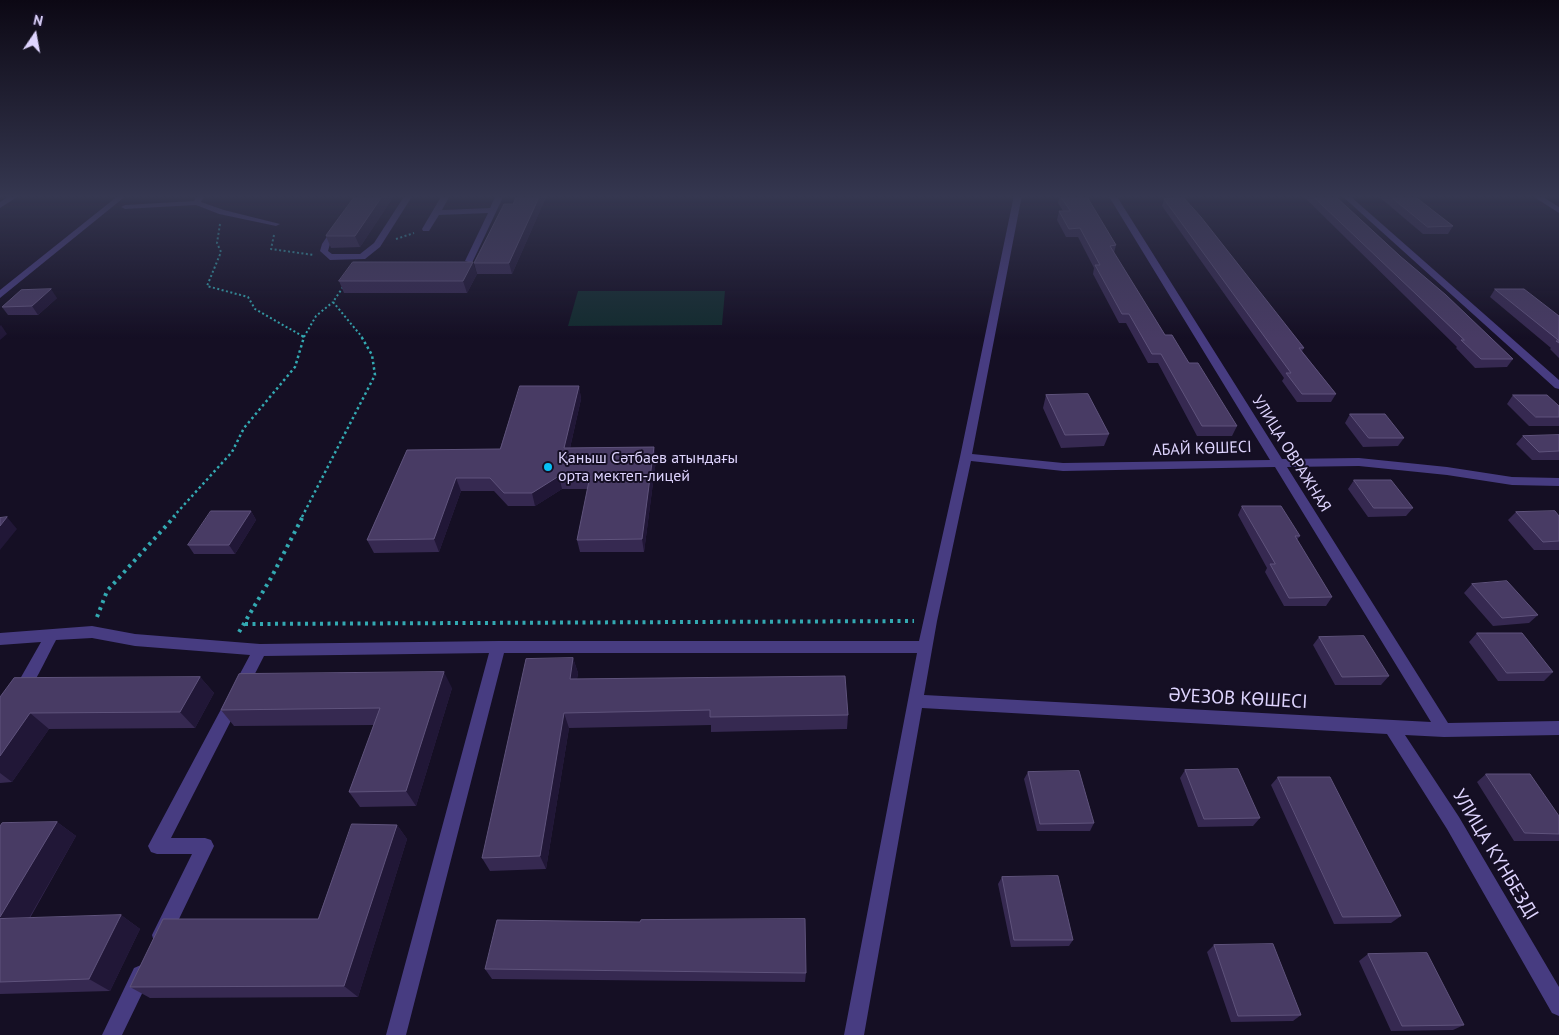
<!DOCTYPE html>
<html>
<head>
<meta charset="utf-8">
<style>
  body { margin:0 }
  #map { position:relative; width:1559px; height:1035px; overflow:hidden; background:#150f24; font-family:"PT Sans",sans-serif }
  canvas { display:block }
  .north { position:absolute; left:10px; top:10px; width:50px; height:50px; -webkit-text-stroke:4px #150f24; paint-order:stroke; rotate:12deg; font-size:14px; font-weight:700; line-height:20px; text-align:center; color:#ded4fe }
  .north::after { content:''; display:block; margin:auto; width:18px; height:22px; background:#ded4fe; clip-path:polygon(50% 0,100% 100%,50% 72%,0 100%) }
</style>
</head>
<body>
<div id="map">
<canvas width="1559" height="1035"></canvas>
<div class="north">N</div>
</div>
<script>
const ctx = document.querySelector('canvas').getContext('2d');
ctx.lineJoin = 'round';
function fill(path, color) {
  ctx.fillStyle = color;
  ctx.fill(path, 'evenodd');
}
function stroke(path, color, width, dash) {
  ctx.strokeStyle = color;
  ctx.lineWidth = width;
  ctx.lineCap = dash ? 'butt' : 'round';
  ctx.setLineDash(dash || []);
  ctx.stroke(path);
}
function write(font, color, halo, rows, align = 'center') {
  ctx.font = font + ' "PT Sans",sans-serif';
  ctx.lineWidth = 4;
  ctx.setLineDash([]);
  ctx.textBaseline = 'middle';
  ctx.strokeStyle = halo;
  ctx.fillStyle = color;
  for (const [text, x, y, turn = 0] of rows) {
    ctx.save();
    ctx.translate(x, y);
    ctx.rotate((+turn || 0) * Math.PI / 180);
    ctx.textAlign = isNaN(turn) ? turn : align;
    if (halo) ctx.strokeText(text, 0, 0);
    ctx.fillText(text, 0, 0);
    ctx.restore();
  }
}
const green = new Path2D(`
  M578,291H725L722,325L568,326Z`);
const pathFar2 = new Path2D(`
  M220,224L217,243L221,252L207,286L248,297L255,309L304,337
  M274,235L271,249L314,255
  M396,239L414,233
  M343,287L333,302L362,337
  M304,337L316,316L333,302`);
const pathFar1 = new Path2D(`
  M173,517L232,452L244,428L295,367L304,337L302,336
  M302,517L375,375L372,355L361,336`);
const path = new Path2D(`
  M97,617L107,591L175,516
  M245,624L914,621
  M239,632L271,578L303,516`);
const minor = new Path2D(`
  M11,195H20L0,208V202Z
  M119,195H127L0,298V290Z
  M197,195H205L201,202L224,210L280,224L276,226L219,214L196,205L125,209L121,207L125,205L194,201Z
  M405,195H413L380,247L365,259L330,260L320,251L322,244L334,226H337L341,228L330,244L328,251L332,254H360L374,243Z
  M442,195L449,197L442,210L490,208L496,195H504L472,263L465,261L488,213L439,215L429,231H423L422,229Z
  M1014,195H1022L972,454L1063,463L1270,460L1108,195H1116L1282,459L1359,458L1447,467L1512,477L1559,478V486L1512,485L1447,475L1359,466L1287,467L1448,723L1559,721V735L1444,737L1405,735L1459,817L1559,987V1016L1552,1013L1447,829L1387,734L922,708L864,1035H844L917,653H504L406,1035H386L489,653L264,656L171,838H205L211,840L214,846L168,942L161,944L154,942L152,935L192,854H157L151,852L148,846L250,655L135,646L92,638L56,640C46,659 19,718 0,725V706L16,686L41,642L0,645V633L92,626L135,634L260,644L498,641H919L960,457ZM971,461L1063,471L1275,467L1431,722L924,695L937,621Z
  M1341,195H1349L1559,380V389L1555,388Z
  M1531,195H1540L1559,207V213Z
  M141,965L148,968L151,975L122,1035H102L134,968Z`);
const wall = new Path2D(`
  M356,195H393L394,196L360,247L331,248L326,236Z
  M517,195H547L512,274H477L474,263L513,204Z
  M1060,195L1116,245L1114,253L1165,335L1189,363L1237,426L1232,436H1197L1158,363H1148L1126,323H1119L1093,274L1094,268L1078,237H1066L1057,220L1059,211H1063L1058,203Z
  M1302,195H1334L1400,256L1513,359L1507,367L1475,368L1456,348L1457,347Z
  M1377,195H1413L1453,226L1448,234H1423Z
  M1164,199L1304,348L1302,351L1336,394L1331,402H1297L1282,381L1284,378L1162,206Z
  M477,274L467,293H344L339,281Z
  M1495,289L1559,316V358L1550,349L1551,348L1490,297Z
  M57,298L38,315H8L2,307Z
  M579,386L581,399L570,448L654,447L656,460L644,552H580L577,540L588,489H562L535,506H508L494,491H461L439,552L374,553L367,540L407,450L500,449Z
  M1046,395L1109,434L1104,446L1061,448L1043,408Z
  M1513,395L1559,406V426H1529L1507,404Z
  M1350,414L1404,438L1398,446L1363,447L1345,423Z
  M1559,435V460H1532L1516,444L1523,436Z
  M1354,480L1413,508L1406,516L1368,517L1348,489Z
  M1242,506L1300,536L1297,540L1332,597L1326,606H1284L1265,572L1267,568L1238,515Z
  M251,511L256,520L235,554H194L188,545Z
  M1516,512L1559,516V550H1534L1508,520Z
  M1472,584L1538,615L1529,623L1493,626L1464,593Z
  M1477,633L1553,672L1544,681H1498L1469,642Z
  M1319,637L1389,676L1381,685H1335L1313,645Z
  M573,658L578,673L577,679L848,715L847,729L711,732V725L569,728L546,869L490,871L482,858Z
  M200,677L214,693L195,728L49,729L12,782L0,783V697Z
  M452,688L416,806L360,807L349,792L374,725L234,726L221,710Z
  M1185,770L1260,818L1253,826L1198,827L1180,778Z
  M1028,772L1094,823L1090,831H1037L1024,779Z
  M1486,774L1559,816V841H1514L1477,782Z
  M1278,777L1401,916L1391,923L1334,924L1271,785Z
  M57,822L76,836L30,918L121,915L140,929L110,991L0,994V826Z
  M397,825L407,839L358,997L150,998L130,987L318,919Z
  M1002,877L1073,940L1069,946L1011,947L998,884Z
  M1214,945L1301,1015L1293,1021L1231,1022L1207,952Z
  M1368,954L1464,1025L1453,1030L1391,1031L1359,961Z
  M485,969L806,973L805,982L492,979Z`);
const shadedWall = new Path2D(`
  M383,195H393L394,196L360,247L355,236Z
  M540,195H547L512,274L509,263Z
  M473,262L477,274L467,293L463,281Z
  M51,289L57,298L38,315L32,306Z
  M1,325L7,334L0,340V326Z
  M579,386L581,399L567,461L564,448Z
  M654,447L656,460L644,552L642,539Z
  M559,476L562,489L535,506L532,493Z
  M456,478L461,491L439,552L434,539Z
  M251,511L256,520L235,554L229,545Z
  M7,517L17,529L0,550V526Z
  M573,658L578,673L574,693L570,679Z
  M444,672L452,688L416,806L406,791Z
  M200,677L214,693L195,728L180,712Z
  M30,713L49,729L12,782L0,773V756Z
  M564,713L569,728L546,869L540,856Z
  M57,822L76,836L21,932L0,920V917Z
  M397,825L407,839L358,997L344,986Z
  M121,915L140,929L110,991L89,979Z`);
const building = new Path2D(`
  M356,195H383L355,236H326L327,234Z
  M517,195H540L509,263H474L504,204H513Z
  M1060,195H1086L1116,245L1110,246L1165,335H1172L1189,363H1198L1237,426H1202L1161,354H1152L1129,314H1122L1095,265H1100L1080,228L1069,229L1059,211H1070Z
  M1312,195H1334L1400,256L1446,295L1513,359H1481L1461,340H1464Z
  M1389,195H1413L1453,226L1428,227Z
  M1184,198L1201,217L1304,348H1299L1336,394H1302L1286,373H1291L1164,199Z
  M353,262H473L463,281H339Z
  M51,289L32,306L2,307L21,290Z
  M1495,289H1524L1559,316V343L1556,341H1559Z
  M520,386H579L564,448L654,447L642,539L577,540L590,476H559L532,493H504L490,478H456L434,539L367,540L407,450L500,449Z
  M1088,394L1109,434L1065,435L1046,395Z
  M1513,395H1547L1559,406V417H1536Z
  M1350,414H1385L1404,438H1369Z
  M1559,435V451L1539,452L1523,436Z
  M1354,480H1391L1413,508H1374Z
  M1242,506H1281L1300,536H1295L1332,597L1289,598L1270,564H1275Z
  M211,511H251L229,545H188Z
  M1555,511L1559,516V541L1543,542L1516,512Z
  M7,517L0,526V518Z
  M1507,581L1538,615L1502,618L1472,584Z
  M1477,633H1522L1553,672L1507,673Z
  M1364,636L1389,676L1342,677L1319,637Z
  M573,658L570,679L845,676L848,715L710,717V710L564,713L540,856L482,858L526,659Z
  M444,672L406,791L349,792L380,708L221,710L239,674Z
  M200,677L180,712L30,713L0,756V697L14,678Z
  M1238,769L1260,818L1204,819L1185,770Z
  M1079,771L1094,823L1040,824L1028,772Z
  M1486,774H1530L1559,816V834L1525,833Z
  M1278,777H1330L1401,916L1343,917Z
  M57,822L0,917V826L2,823Z
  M352,824L397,825L344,986L130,987L163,919H318Z
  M1058,876L1073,940H1014L1002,877Z
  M121,915L89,979L0,982V919Z
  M805,919L806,973L485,969L497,920L640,922L641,920Z
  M1273,944L1301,1015L1238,1016L1214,945Z
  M1427,953L1464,1025L1402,1026L1368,954Z`);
const markers = [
  [548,467,5,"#08bff5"]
];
const streetNames = [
  ["АБАЙ КӨШЕСІ",1202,449,-2],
  ["УЛИЦА ОВРАЖНАЯ",1291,454,58]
];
const poiNames = [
  ["Қаныш Сәтбаев атындағы",558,458],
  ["орта мектеп-лицей",558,476]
];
const nearStreetnames = [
  ["ӘУЕЗОВ КӨШЕСІ",1238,699,3],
  ["УЛИЦА КҮНБЕЗДІ",1495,855,59]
];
fill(green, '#122b2e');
stroke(pathFar2, '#33a9b2', 2, [2, 2.5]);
stroke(pathFar1, '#33a9b2', 2.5, [2.5, 3]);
stroke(path, '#33a9b2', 4, [3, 4.5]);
fill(minor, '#473c81');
fill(wall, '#362951');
fill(shadedWall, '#211737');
fill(building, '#483b64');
stroke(building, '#5f537c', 1);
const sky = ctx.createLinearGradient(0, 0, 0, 339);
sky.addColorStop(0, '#0c0814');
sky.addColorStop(0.58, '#353750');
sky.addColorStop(1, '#35375000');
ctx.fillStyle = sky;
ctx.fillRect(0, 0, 1559, 339);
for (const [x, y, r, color] of markers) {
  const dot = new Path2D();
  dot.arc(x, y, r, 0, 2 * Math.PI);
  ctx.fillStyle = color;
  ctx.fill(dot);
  stroke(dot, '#150f24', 2);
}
write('16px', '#ded4fe', '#150f24', streetNames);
write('16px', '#ded4fe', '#150f24', poiNames, 'left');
write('19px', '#ded4fe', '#150f24', nearStreetnames);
</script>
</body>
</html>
